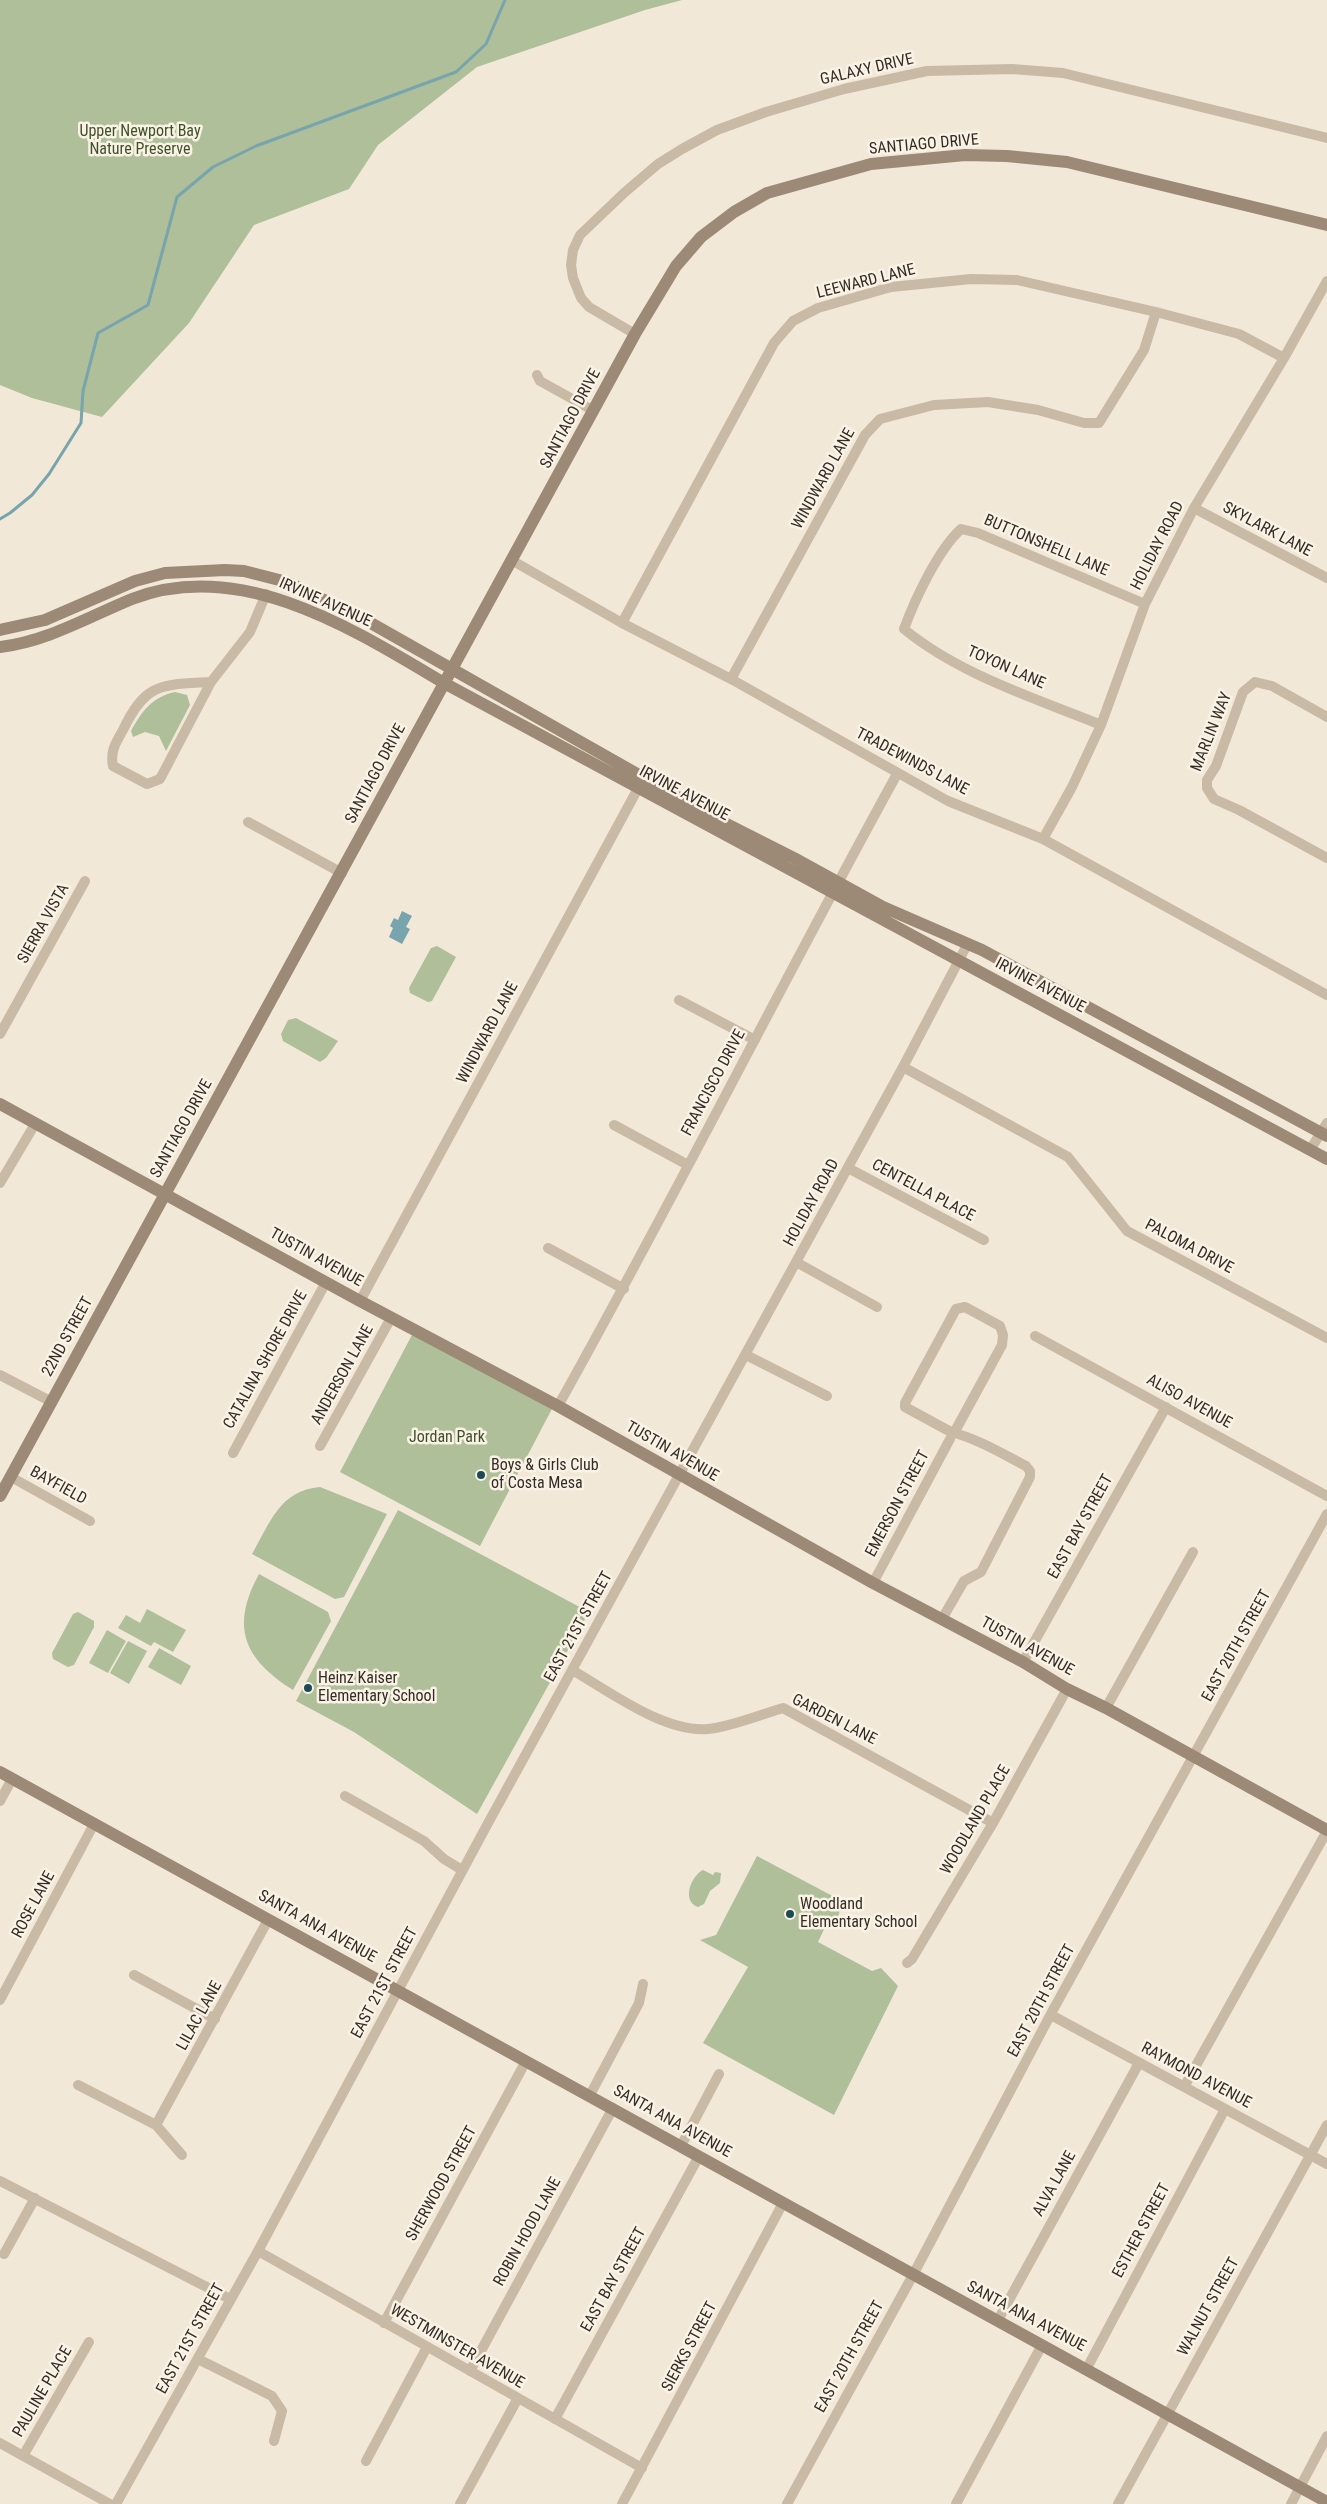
<!DOCTYPE html>
<html>
<head>
<meta charset="utf-8">
<style>
  body { margin:0 }
  canvas { display:block; background:#f1e8d8 }
</style>
</head>
<body>
<canvas width="1327" height="2504"></canvas>
<script>
const ctx = document.querySelector('canvas').getContext('2d');
ctx.lineJoin = 'round';
function fill(path, color) {
  ctx.fillStyle = color;
  ctx.fill(path, 'evenodd');
}
function stroke(path, color, width, dash) {
  ctx.strokeStyle = color;
  ctx.lineWidth = width;
  ctx.lineCap = dash ? 'butt' : 'round';
  ctx.setLineDash(dash || []);
  ctx.stroke(path);
}
function write(font, color, halo, rows, align = 'center') {
  ctx.font = font + ' "Roboto Condensed",sans-serif';
  ctx.lineWidth = 5;
  ctx.setLineDash([]);
  ctx.textBaseline = 'middle';
  ctx.strokeStyle = halo;
  ctx.fillStyle = color;
  for (const [text, x, y, turn = 0] of rows) {
    ctx.save();
    ctx.translate(x, y);
    ctx.rotate((+turn || 0) * Math.PI / 180);
    ctx.textAlign = isNaN(turn) ? turn : align;
    if (halo) ctx.strokeText(text, 0, 0);
    ctx.fillText(text, 0, 0);
    ctx.restore();
  }
}
const green = new Path2D(`
  M0,0H682L645,10L477,67L378,145L349,189L254,225L189,323L102,417L32,398L0,385Z
  M175,692L187,695L190,705L166,751L159,736L145,732L133,737L131,731C142,711 152,697 175,692Z
  M437,946L456,957L432,1001L428,1002L410,993L409,988L431,948Z
  M296,1018L338,1041L326,1058L320,1062L283,1041L281,1034L288,1020Z
  M414,1331L554,1405L480,1546L340,1472Z
  M320,1487L387,1514L344,1597L335,1599L252,1554C270,1523 280,1490 320,1487Z
  M398,1510L589,1612L477,1814L354,1732L296,1701Z
  M259,1574L328,1612L331,1621L293,1690C244,1659 230,1627 259,1574Z
  M147,1609L186,1630L173,1652L154,1642L151,1646L118,1628L126,1615L140,1623Z
  M78,1612L94,1621V1627L74,1665L68,1667L53,1659L52,1653L73,1614Z
  M107,1630L126,1641L108,1673L89,1663Z
  M128,1641L147,1651L129,1684L110,1673Z
  M159,1648L191,1666L181,1685L148,1667Z
  M757,1856L842,1901L837,1922L834,1924L828,1921L818,1942L872,1971L881,1968L898,1986L834,2115L703,2043L748,1967L700,1940L716,1935Z
  M703,1870L713,1875L715,1872L721,1873L720,1883L710,1891L704,1904L698,1907C681,1901 691,1876 703,1870Z`);
const water = new Path2D(`
  M402,911L412,916L406,927L410,929L402,944L389,937L393,928L390,926L394,918L398,920Z`);
const stream = new Path2D(`
  M0,519L10,513L32,495L49,474L81,423L83,391L98,333L148,305L177,197L213,167L256,146L456,72L486,44L505,0`);
const street = new Path2D(`
  M635,334L589,307L581,298L573,278L571,265L573,250L580,235L624,193L658,164L682,149L717,130L766,112L844,89L927,71L1012,69L1063,73L1327,138
  M537,375L540,381L594,411
  M1194,508L1327,578
  M513,561L622,623L731,679L948,801L1043,839L1327,995
  M622,623L774,343L793,321L818,308L891,287L971,279L1017,280L1156,312L1239,334L1284,358
  M731,679L865,435L880,419L934,405L988,402L1038,410L1084,423H1099L1144,350L1156,312
  M211,682L160,779L147,784L113,766C110,750 116,743 123,730C146,682 161,685 211,682Z
  M211,682L250,632L266,594
  M1327,717L1272,686L1255,682L1243,692L1216,766L1207,780V788L1214,799L1239,810L1327,858
  M1101,725C1035,698 960,675 904,629C915,599 938,550 961,529L978,533L1145,604
  M248,822L342,873
  M1043,839L1072,787L1101,725L1145,604L1194,508L1284,358L1327,281
  M679,1000L755,1040
  M0,1034L85,881
  M903,1067L1068,1157L1127,1231L1327,1338
  M614,1125L688,1165
  M1310,1150L1327,1123
  M848,1168L984,1240
  M0,1183L35,1124
  M548,1248L624,1289
  M796,1262L877,1307
  M360,1301L642,781
  M1035,1336L1327,1496
  M746,1355L827,1396
  M0,1375L52,1402
  M558,1406C675,1197 782,983 897,774
  M320,1446L391,1318
  M233,1453L326,1282
  M11,1477L90,1521
  M873,1583L950,1439
  M942,1619L964,1581L981,1572L1030,1477V1471L1026,1466C1001,1453 978,1439 951,1432L905,1407V1403L956,1309L965,1307L1000,1326L1003,1335L1002,1345L954,1433
  M1023,1662L1166,1407
  M572,1670C609,1691 664,1733 708,1729C727,1728 763,1714 783,1708L993,1823
  M1106,1708L1193,1552
  M345,1796L424,1841L444,1859L462,1870
  M0,1801L12,1779
  M907,1963L912,1959L993,1823L1067,1689
  M134,1975L215,2019
  M0,2000L94,1824
  M1051,2015L1327,2164
  M78,2085L156,2125L182,2155
  M1184,2087L1327,1831
  M590,2095L639,2003L643,1984
  M156,2125L268,1920
  M681,2146L719,2074
  M0,2181L230,2299
  M258,2251L642,2468
  M4,2254L35,2198
  M998,2320L1139,2063
  M384,2323L526,2061
  M198,2359L272,2396L282,2411L274,2441
  M1087,2368L1225,2109
  M470,2371L613,2108
  M555,2419L699,2156
  M0,2443L110,2504
  M23,2456L89,2342
  M366,2461L427,2347
  M116,2504L258,2251L487,1825L903,1067L968,943
  M460,2504L518,2398
  M622,2504L783,2203
  M787,2504L913,2275L1053,2010L1327,1514
  M956,2504L1042,2345
  M1118,2504L1327,2125
  M1291,2504L1327,2436`);
const secondary = new Path2D(`
  M0,630L45,620L135,581L165,573L225,570L244,571L287,582L369,622L713,817L794,858L883,907L982,950L1327,1136
  M0,647C48,641 88,617 132,599C241,557 353,629 444,683L1327,1159
  M0,1104L360,1301L558,1406L873,1583L1023,1662L1067,1689L1106,1708L1327,1830
  M0,1496L635,334L676,266L701,237L734,212L767,193L871,164L965,155L1007,156L1067,162L1327,225
  M0,1772L1327,2502`);
const markers = [
  [481,1475,5,"#1c4a55"],
  [308,1688,5,"#1c4a55"],
  [790,1914,5,"#1c4a55"]
];
const streetNames = [
  ["GALAXY DRIVE",867,70,-13],
  ["SANTIAGO DRIVE",924,145,-5],
  ["LEEWARD LANE",866,282,-14],
  ["SANTIAGO DRIVE",571,419,-62],
  ["WINDWARD LANE",824,479,-61],
  ["SKYLARK LANE",1267,530,28],
  ["BUTTONSHELL LANE",1046,546,23],
  ["HOLIDAY ROAD",1158,546,-63],
  ["IRVINE AVENUE",325,603,24],
  ["TOYON LANE",1006,668,24],
  ["MARLIN WAY",1212,732,-68],
  ["TRADEWINDS LANE",912,762,28],
  ["SANTIAGO DRIVE",376,774,-62],
  ["IRVINE AVENUE",684,794,28],
  ["SIERRA VISTA",44,924,-61],
  ["IRVINE AVENUE",1040,986,28],
  ["WINDWARD LANE",488,1033,-62],
  ["FRANCISCO DRIVE",714,1083,-62],
  ["SANTIAGO DRIVE",182,1129,-61],
  ["CENTELLA PLACE",923,1191,28],
  ["HOLIDAY ROAD",812,1203,-61],
  ["PALOMA DRIVE",1189,1247,28],
  ["TUSTIN AVENUE",316,1258,29],
  ["22ND STREET",68,1337,-61],
  ["CATALINA SHORE DRIVE",266,1360,-61],
  ["ANDERSON LANE",343,1375,-61],
  ["ALISO AVENUE",1189,1402,29],
  ["TUSTIN AVENUE",672,1452,30],
  ["BAYFIELD",58,1486,29],
  ["EMERSON STREET",898,1504,-62],
  ["EAST BAY STREET",1081,1527,-61],
  ["EAST 21ST STREET",579,1627,-61],
  ["EAST 20TH STREET",1237,1646,-61],
  ["TUSTIN AVENUE",1027,1647,29],
  ["GARDEN LANE",834,1720,27],
  ["WOODLAND PLACE",976,1820,-60],
  ["ROSE LANE",34,1905,-62],
  ["SANTA ANA AVENUE",317,1927,29],
  ["EAST 21ST STREET",385,1983,-62],
  ["EAST 20TH STREET",1042,2001,-62],
  ["LILAC LANE",200,2016,-61],
  ["RAYMOND AVENUE",1196,2076,28],
  ["SANTA ANA AVENUE",672,2122,29],
  ["SHERWOOD STREET",442,2184,-61],
  ["ALVA LANE",1055,2184,-61],
  ["ESTHER STREET",1142,2231,-62],
  ["ROBIN HOOD LANE",528,2232,-61],
  ["EAST BAY STREET",614,2280,-61],
  ["WALNUT STREET",1209,2307,-61],
  ["SANTA ANA AVENUE",1026,2317,28],
  ["EAST 21ST STREET",191,2339,-61],
  ["WESTMINSTER AVENUE",457,2347,30],
  ["SIERKS STREET",690,2347,-62],
  ["EAST 20TH STREET",850,2357,-61],
  ["PAULINE PLACE",43,2392,-60]
];
const parkNames = [
  ["Upper Newport Bay",140,132],
  ["Nature Preserve",140,150],
  ["Jordan Park",447,1438]
];
const poiNames = [
  ["Boys & Girls Club",491,1466],
  ["of Costa Mesa",491,1484],
  ["Heinz Kaiser",318,1679],
  ["Elementary School",318,1697],
  ["Woodland",800,1905],
  ["Elementary School",800,1923]
];
fill(green, '#aebf99');
fill(water, '#78a4ae');
stroke(stream, '#78a4ae', 3);
stroke(street, '#c9baa5', 10);
stroke(secondary, '#9c8976', 12);
for (const [x, y, r, color] of markers) {
  const dot = new Path2D();
  dot.arc(x, y, r, 0, 2 * Math.PI);
  ctx.fillStyle = color;
  ctx.fill(dot);
  stroke(dot, '#f9f2e5', 2);
}
write('16px', '#342c26', '#f9f2e5', streetNames);
write('16px', '#3e522a', '#f9f2e5', parkNames);
write('16px', '#342c26', '#f9f2e5', poiNames, 'left');
</script>
</body>
</html>
